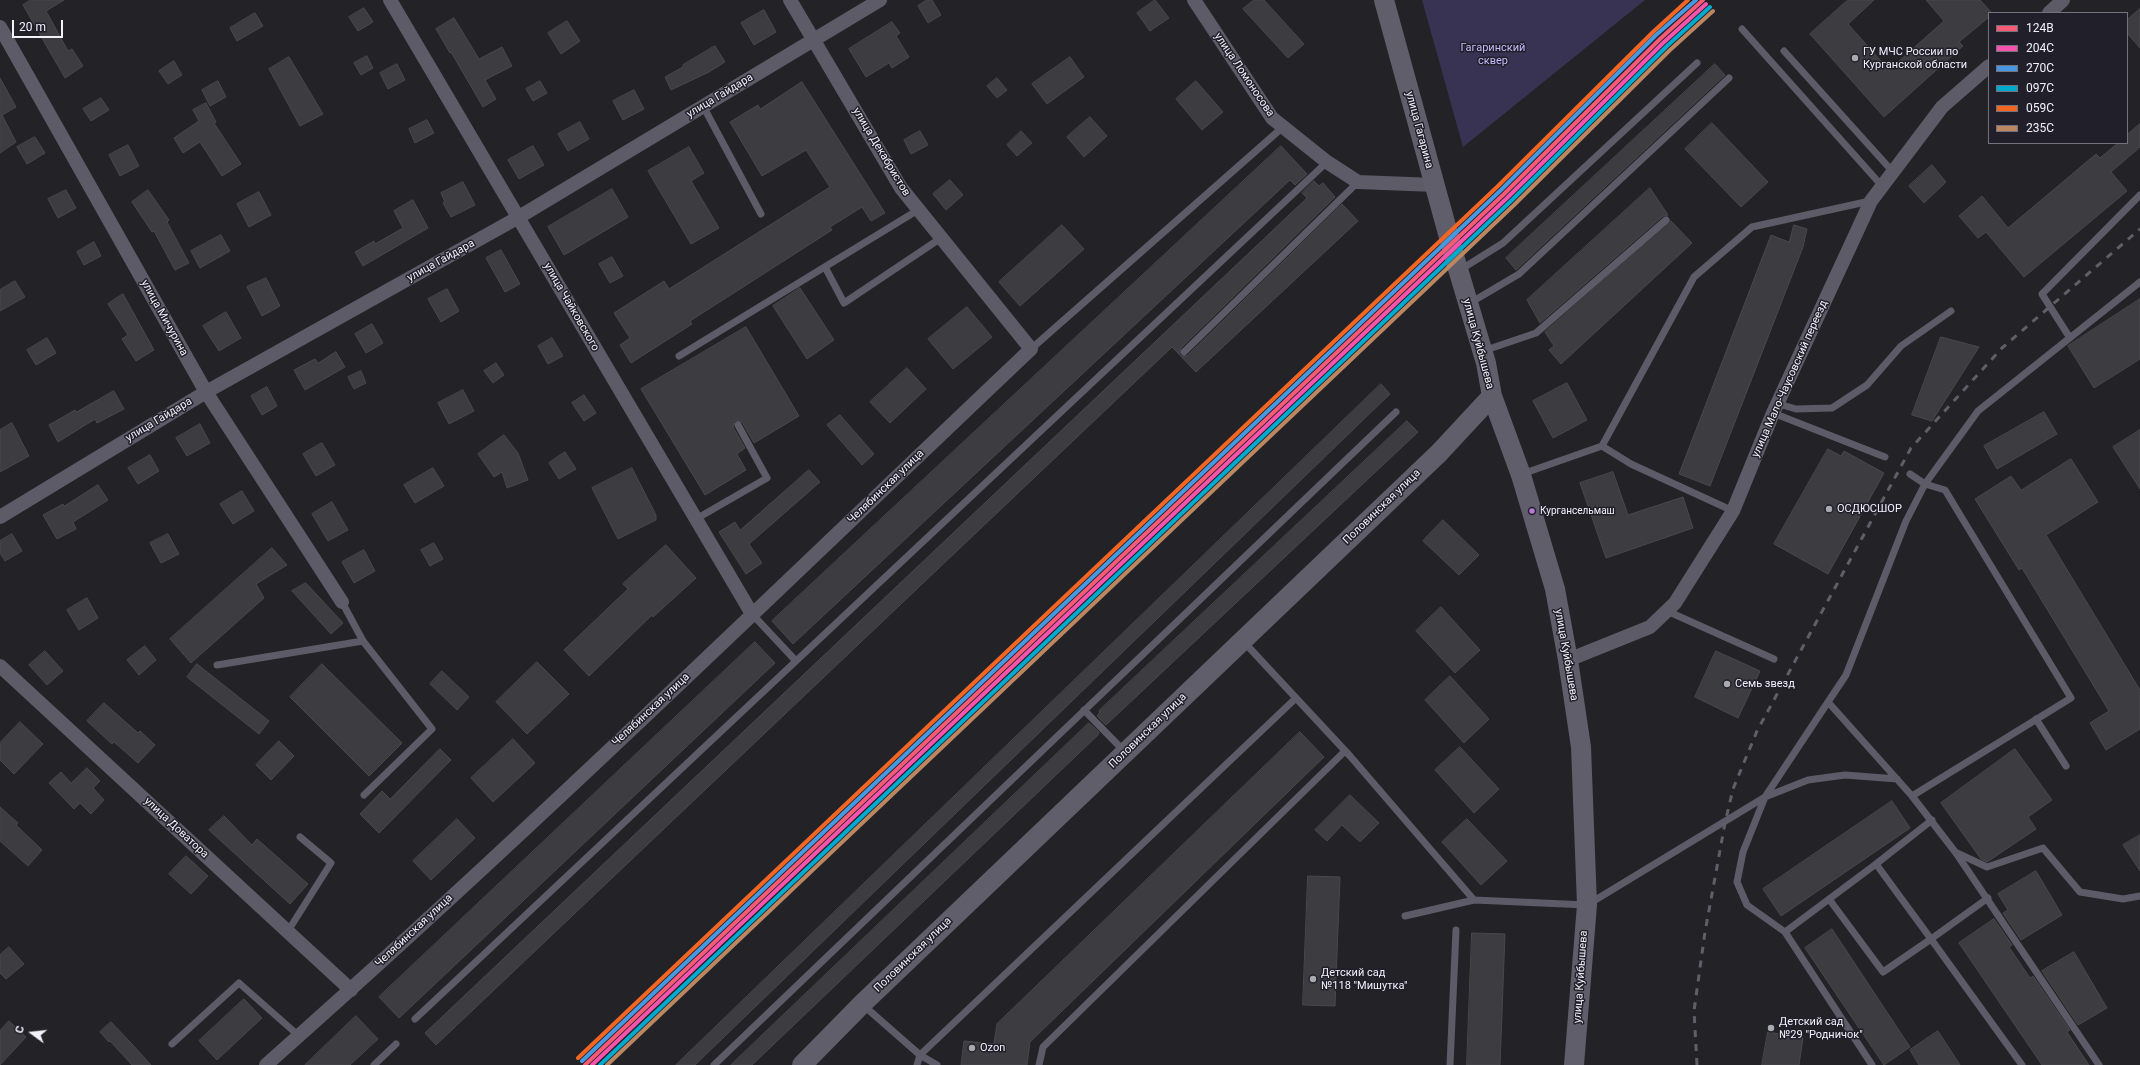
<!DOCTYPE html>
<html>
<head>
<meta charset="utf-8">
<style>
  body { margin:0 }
  #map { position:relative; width:2140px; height:1065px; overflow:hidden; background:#222227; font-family:Roboto,sans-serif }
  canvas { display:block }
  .legend { position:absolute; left:1988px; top:12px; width:140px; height:132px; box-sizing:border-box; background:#201f2a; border:1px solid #74737d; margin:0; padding:5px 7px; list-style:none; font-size:12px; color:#f2f1f9 }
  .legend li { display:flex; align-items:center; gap:8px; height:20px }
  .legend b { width:20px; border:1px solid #74737d }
  .north { position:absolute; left:12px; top:1013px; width:40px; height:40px; -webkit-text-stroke:3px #201f2a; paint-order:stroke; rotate:285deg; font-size:11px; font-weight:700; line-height:16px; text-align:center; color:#f2f1f9 }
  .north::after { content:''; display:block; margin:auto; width:14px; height:18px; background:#f2f1f9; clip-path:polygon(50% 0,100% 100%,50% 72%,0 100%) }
  .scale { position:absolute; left:12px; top:20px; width:51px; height:18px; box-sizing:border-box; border:2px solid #f2f1f9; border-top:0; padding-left:5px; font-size:12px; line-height:14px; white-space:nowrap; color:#f2f1f9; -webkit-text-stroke:3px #201f2a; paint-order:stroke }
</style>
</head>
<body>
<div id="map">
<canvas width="2140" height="1065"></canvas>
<ul class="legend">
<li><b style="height:5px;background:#f75a77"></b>124В</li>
<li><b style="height:5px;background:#f653ac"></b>204С</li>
<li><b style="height:5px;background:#4699e1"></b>270С</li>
<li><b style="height:5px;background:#00a9ce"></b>097С</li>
<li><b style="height:5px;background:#f26522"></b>059С</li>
<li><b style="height:5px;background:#bb8660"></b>235С</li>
</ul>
<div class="north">С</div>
<div class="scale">20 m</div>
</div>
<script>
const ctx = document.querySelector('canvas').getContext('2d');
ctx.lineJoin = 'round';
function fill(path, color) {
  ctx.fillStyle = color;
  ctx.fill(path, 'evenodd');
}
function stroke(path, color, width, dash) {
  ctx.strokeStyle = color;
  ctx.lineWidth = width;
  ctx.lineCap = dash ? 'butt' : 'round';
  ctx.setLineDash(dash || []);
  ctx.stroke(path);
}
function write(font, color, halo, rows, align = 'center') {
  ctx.font = font + ' Roboto,sans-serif';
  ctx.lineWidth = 3;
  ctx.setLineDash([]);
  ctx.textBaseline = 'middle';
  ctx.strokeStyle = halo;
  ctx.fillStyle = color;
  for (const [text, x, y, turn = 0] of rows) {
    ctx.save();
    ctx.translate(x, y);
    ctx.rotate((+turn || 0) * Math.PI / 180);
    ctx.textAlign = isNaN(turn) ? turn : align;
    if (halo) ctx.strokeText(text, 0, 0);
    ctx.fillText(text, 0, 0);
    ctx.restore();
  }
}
const green = new Path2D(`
  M1422,0H1645L1463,147Z`);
const building = new Path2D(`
  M31,0H64L46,11L68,51L72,49L83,66L65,78L23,5Z
  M927,0H932L941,15L928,23L918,6Z
  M1155,0L1169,18L1150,31L1137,13Z
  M1254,0H1264L1304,44L1288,58L1243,9Z
  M1848,0H1874L1848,24L1889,70L1944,21L1926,0H1980L1992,13H1989V17L1959,42L1963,46L1884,117L1810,34Z
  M364,8L373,22L358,31L349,17Z
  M2140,9V48L2127,33V20Z
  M764,10L776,32L754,45L741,23Z
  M255,13L263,26L237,41L230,28Z
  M454,18L479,59L502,47L512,66L485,80L496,99L483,107L451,52L450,53L436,29Z
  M567,21L580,41L561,54L548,33Z
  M892,22L900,33L896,36L909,57L892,68L889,63L866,77L849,49Z
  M715,46L725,62L709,72L671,90L665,77L683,67V65Z
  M367,56L373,68L361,75L354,63Z
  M289,57L323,114L300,126L269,69Z
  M1070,57L1084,77L1047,104L1032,84Z
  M174,61L182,75L168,84L159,71Z
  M397,64L405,80L388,89L380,73Z
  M1715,64L1725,75L1516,270L1506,258Z
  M0,78L16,107L2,115L16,142L0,153Z
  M997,78L1007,90L997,98L987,86Z
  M218,81L226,97L210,106L202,90Z
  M540,81L547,93L533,101L526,89Z
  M1196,81L1223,112L1202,130L1176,99Z
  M802,82L885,213L871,221L862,207L830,227L832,230L690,321L692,324L631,363L620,345L630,338L614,313L664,281L669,289L830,187L806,150L762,176L730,122L758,105L760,109Z
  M634,90L644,109L623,120L613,101Z
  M101,98L109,110L91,121L83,109Z
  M206,103L216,122L214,123L241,164L222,176L200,142L183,153L174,138L199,121L193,110Z
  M1090,117L1107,136L1084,157L1067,137Z
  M427,120L434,133L415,143L409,129Z
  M580,122L589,139L568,151L558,134Z
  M1712,123L1768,182L1741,207L1685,149Z
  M2140,124V147L2111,172L2127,191L2024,277L1986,232L1978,238L1959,216L1982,196L2008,228L2096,154L2100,158L2118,143H2127V135Z
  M920,131L928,145L911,154L904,140Z
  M1021,131L1032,143L1017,156L1007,145Z
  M35,137L45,153L27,164L17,147Z
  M128,145L139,166L120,176L109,155Z
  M533,146L544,165L519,179L508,160Z
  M1281,146L1307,174L1295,185L1290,180L793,644L772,621Z
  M689,147L704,173L691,181L719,228L691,244L648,171Z
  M1932,165L1946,182L1924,203L1909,186Z
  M950,180L963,195L946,210L933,194Z
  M1314,181L1319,186L1323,183L1335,197L1181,348L1179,353L1181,356H1187L1342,204L1358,221L1196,372L1172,347L436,1045L425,1033L1307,198L1302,193Z
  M463,182L475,205L451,217L443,203L445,202L441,193Z
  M1650,188L1668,215L1663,216L1540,323L1527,300Z
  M612,189L628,217L564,255L548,227Z
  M66,190L76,208L58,218L48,199Z
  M148,190L169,220L167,222L189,263L175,270L154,231L152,232L132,202Z
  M259,192L271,215L249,227L237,204Z
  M413,200L428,228L363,266L355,252L374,241L375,244L403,228L394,211Z
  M1671,221L1692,243L1561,364L1549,350L1554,346L1545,332Z
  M1062,225L1084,249L1020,306L999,282Z
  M1794,225L1807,229L1803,247L1710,486L1679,474L1771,235L1789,242Z
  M221,235L230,251L200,268L191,251Z
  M94,242L101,256L84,265L77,252Z
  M501,250L520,284L505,292L486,258Z
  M612,257L623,276L610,283L599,264Z
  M266,278L280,306L262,316L247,287Z
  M15,281L25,297L0,311V290Z
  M800,288L834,340L807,359L773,306Z
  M447,289L459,311L441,322L428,299Z
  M123,294L154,350L136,361L122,339L128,335L108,304Z
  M2140,299V359L2094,388L2068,346Z
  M967,307L992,337L953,369L928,339Z
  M226,312L241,338L219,351L203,326Z
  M372,324L383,343L366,353L355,334Z
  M746,327L799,416L754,443L742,422L735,421L733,427L745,448L737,454L746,470L705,495L641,389Z
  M1941,337L1979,347L1932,421L1912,415Z
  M47,338L56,353L36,365L27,350Z
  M552,338L563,356L548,364L538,346Z
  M336,352L345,367L305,390L294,370L315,359L318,363Z
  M496,363L504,375L493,383L484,371Z
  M907,368L926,389L890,423L870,402Z
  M361,371L366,383L354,389L348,377Z
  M1567,383L1587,420L1553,438L1533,401Z
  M1381,384L1390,394L695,1065H676Z
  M267,387L277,406L262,415L251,396Z
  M463,390L474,411L449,424L438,403Z
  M114,391L124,409L97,423L95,419L58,442L49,425L75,410L76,412Z
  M584,395L596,413L584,421L572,403Z
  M2044,412L2057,434L1997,469L1984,446Z
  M840,415L874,454L862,465L827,425Z
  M1407,421L1418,432L1106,725L1097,716L1100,712L1099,711Z
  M12,423L29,456L0,472V430Z
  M200,424L210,443L187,456L176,438Z
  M2140,430V489L2113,447Z
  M504,435L518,453L528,480L507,488L502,472L494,477L478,454Z
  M322,443L335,465L316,476L303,454Z
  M1828,449L1841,456L1844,451L1884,473L1828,574L1774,544Z
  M565,452L576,469L559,479L549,463Z
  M150,455L159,471L138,484L128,468Z
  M2071,459L2098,502L2046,535L2140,690V729L2106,750L2090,723L2109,711L2022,568L2019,570L1975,499L2011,476L2021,490Z
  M433,468L444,486L415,503L404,485Z
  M632,468L656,515V520L618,539L592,488Z
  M809,470L820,482L749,544L762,563L746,574L719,532L735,522L740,530Z
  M1613,472L1628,515L1683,497L1693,528L1606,558L1580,483Z
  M98,485L108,500L73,522L76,529L57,539L43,515L63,504L64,506Z
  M242,491L254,511L233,524L220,504Z
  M332,502L348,530L328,541L312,514Z
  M1443,520L1479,555L1459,575L1423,541Z
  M12,534L22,551L5,561L0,553V541Z
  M168,534L179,554L161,563L150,543Z
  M434,543L443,559L430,566L421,550Z
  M666,545L696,578L653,617L652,615L589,676L564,650L628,589L623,584Z
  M272,548L287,565L256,584L264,598L191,663L170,639Z
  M364,550L375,571L354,583L342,562Z
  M306,583L343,623L331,634L292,591Z
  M87,598L98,618L79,630L67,610Z
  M1441,607L1480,650L1455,673L1416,631Z
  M755,642L775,663L399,1018L379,997Z
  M145,646L156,660L139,675L127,660Z
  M45,651L63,671L47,685L29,665Z
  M1716,651L1760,671L1738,718L1695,697Z
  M537,662L569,694L527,734L496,702Z
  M197,664L269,721L259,734L187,677Z
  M322,664L402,743L369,776L290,697Z
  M442,671L469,697L457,710L430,684Z
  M1450,676L1489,719L1464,743L1425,700Z
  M104,703L138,733L140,731L155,745L138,763L114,742L112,744L87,721Z
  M20,722L43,744L14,774L0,760V743Z
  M1089,723L1099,732L1098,735L752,1065H731Z
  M1300,732L1324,757L1030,1042L1027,1065H961L964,1041L994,1044L997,1024Z
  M513,739L535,763L493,802L471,778Z
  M279,741L294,756L271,780L256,765Z
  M1460,747L1499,789L1474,813L1435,770Z
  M440,749L451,760L379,833L360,814L382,791L390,799Z
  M2015,749L2052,800L2028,817L2036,829L1987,862L1981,859L1941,803Z
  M87,768L100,781L93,788L104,800L91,814L80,803L74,809L49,783L61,772L71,783Z
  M1350,795L1379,823L1360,842L1342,825L1327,841L1315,830Z
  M1892,801L1910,828L1781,916L1763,889Z
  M0,807L18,823L16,825L42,850L28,866L0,841Z
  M224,816L252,845L257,839L308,884L290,904L209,830Z
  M457,819L475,838L431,880L413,861Z
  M1467,819L1507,861L1481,885L1442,842Z
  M2140,835V871L2123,845Z
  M186,856L208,876L191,894L169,874Z
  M2036,871L2062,915L2021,940L2003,913L2008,910L1998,894Z
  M1308,876L1340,877L1335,1006L1303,1005Z
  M1994,919L2012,945L2009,947L2030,978L2033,976L2070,1030L2067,1032L2089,1065H2042L1959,943Z
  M1832,929L1910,1047L1884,1065L1805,948Z
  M1472,933L1505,934L1500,1065H1467Z
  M9,947L24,964L6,979L0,973V955Z
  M2074,952L2107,1008L2078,1025L2042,971Z
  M244,999L262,1018L217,1060L199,1041Z
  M356,1016L378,1039L350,1065H305Z
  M9,1021L26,1037L0,1065V1031Z
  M111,1022L132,1044L151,1065H132L110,1041L109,1042L100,1032Z
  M1938,1031L1960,1065H1919L1910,1050Z
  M1768,1032L1803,1038L1799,1065H1762Z`);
const service = new Path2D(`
  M1742,29L1882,186
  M1784,51L1893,172
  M703,106L761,214
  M825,267L844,303L941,238
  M1460,270L1503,243L1697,63
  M1470,303L1519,274L1729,78
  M2070,338L2042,294L2140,195
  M1031,349L1283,127
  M1483,351L1536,333L1666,220
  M1184,352L1358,182
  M679,356L918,210
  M1779,404L1796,409L1832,408L1867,385L1901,346L1951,311
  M1773,413L1885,457
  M1602,446L1694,277L1752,227L1870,201
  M1522,474L1602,446L1631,464L1733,511
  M696,519L767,478L738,425
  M342,602L363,641L432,729L364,795
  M1667,611L1774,659
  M752,614L796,661
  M217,665L363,641
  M1296,698L1350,756L1474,900
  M1828,702L1846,675L1906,521L1925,484L1910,474
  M1084,710L1124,751
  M2036,719L2066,766
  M1912,796L2071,698L1945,490L1925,484L1978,411L2140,282
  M1957,853L1987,867L2043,848L2080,892L2123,899L2140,896
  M1988,898L1931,939L2022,1065
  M1829,899L1883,972L1931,939L1876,864L1932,820
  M1405,916L1474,900L1587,905L1765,797L1828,702L1912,796L1956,853L2099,1065
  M288,931L331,863L300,837
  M1785,932L1747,905L1737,882L1743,852L1765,797L1808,780L1845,775L1897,779
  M863,1005L920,1055L1296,698L1243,641
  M415,1019L1327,162
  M172,1044L239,983L299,1036
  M374,1065L396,1044
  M714,1065L1396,412
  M917,1065L920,1055L937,1065
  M1039,1065L1043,1047L1345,751
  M1450,1065L1456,930
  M1872,1065L1785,932L1876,864`);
const minor = new Path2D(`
  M390,0L752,614
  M1194,0L1272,118L1327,162L1358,182L1435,185
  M2049,13L2063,0
  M0,27L206,392L342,602
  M0,517L206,392L519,217L880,0
  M1568,660L1650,627L1675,603L1733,511L1773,413L1871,201L1942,107L1989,66
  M0,666L351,990
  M266,1065C527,834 778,589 1031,349L901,188L790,0`);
const secondary = new Path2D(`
  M1384,0L1455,259L1486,363L1492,396L1521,475L1555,589L1568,660L1581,747L1587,905L1574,1065
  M802,1065L862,1004L1439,453L1492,396`);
const rail = new Path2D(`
  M1697,1065L1694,1011L1705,932L1725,823L1733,789L1757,731L1911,448L2002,348L2140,229`);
const rail1 = new Path2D(`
  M585,1065L1504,194L1660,39L1703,0`);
const rail2 = new Path2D(`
  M592,1065L1507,198L1663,43L1706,4`);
const rail3 = new Path2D(`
  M582,1061L1501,190L1656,35L1696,0`);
const rail4 = new Path2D(`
  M600,1065L1511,201L1667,46L1710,7`);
const rail5 = new Path2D(`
  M578,1058L1497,187L1653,32L1688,0`);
const rail6 = new Path2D(`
  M607,1065L1514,205L1670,50L1713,11`);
const markers = [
  [1855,58,4,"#a9a9b0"],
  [1829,509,4,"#a9a9b0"],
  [1532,511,3.5,"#ba77d6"],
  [1727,684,4,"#a9a9b0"],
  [1313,979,4,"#a9a9b0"],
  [1771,1028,4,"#a9a9b0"],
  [972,1048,4,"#a9a9b0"]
];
const busNames = [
  ["Кургансельмаш",1540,511]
];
const parkNames = [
  ["Гагаринский",1493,48],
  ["сквер",1493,61]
];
const poiNames = [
  ["ГУ МЧС России по",1863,52],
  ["Курганской области",1863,65],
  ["ОСДЮСШОР",1837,509],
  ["Семь звезд",1735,684],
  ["Детский сад",1321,973],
  ["№118 \"Мишутка\"",1321,986],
  ["Детский сад",1779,1022],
  ["№29 \"Родничок\"",1779,1035],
  ["Ozon",980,1048]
];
const streetNames = [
  ["улица Ломоносова",1244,75,56],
  ["улица Гайдара",720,96,-31],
  ["улица Гагарина",1419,130,75],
  ["улица Декабристов",881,152,59],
  ["улица Гайдара",441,261,-29],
  ["улица Чайковского",571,307,60],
  ["улица Мичурина",164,318,61],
  ["улица Куйбышева",1478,344,75],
  ["улица Мало-Чаусовский переезд",1790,379,-66],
  ["улица Гайдара",159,420,-31],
  ["Челябинская улица",886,487,-44],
  ["Половинская улица",1382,507,-44],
  ["улица Куйбышева",1566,655,80],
  ["Челябинская улица",651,710,-43],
  ["Половинская улица",1148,731,-44],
  ["улица Доватора",176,828,43],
  ["Челябинская улица",414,931,-43],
  ["Половинская улица",913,955,-44],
  ["улица Куйбышева",1581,977,-86]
];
fill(green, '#383352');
fill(building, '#3c3c41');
stroke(building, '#48484d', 1);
stroke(service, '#5d5b67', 7);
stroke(minor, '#5d5b67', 14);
stroke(secondary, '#5f5e6a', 20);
stroke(rail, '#605e67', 3, [7, 7]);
stroke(rail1, '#f75a77', 4);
stroke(rail2, '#f653ac', 4);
stroke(rail3, '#4699e1', 4);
stroke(rail4, '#00a9ce', 4);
stroke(rail5, '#f26522', 4);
stroke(rail6, '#bb8660', 4);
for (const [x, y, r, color] of markers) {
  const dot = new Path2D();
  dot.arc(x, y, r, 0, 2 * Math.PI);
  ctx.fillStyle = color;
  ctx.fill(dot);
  stroke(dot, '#201f2a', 1.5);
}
write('10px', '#f2f1f9', '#201f2a', busNames, 'left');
write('11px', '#c4bafd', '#201f2a', parkNames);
write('11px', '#f2f1f9', '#201f2a', poiNames, 'left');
write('11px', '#f2f1f9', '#201f2a', streetNames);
</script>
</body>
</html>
